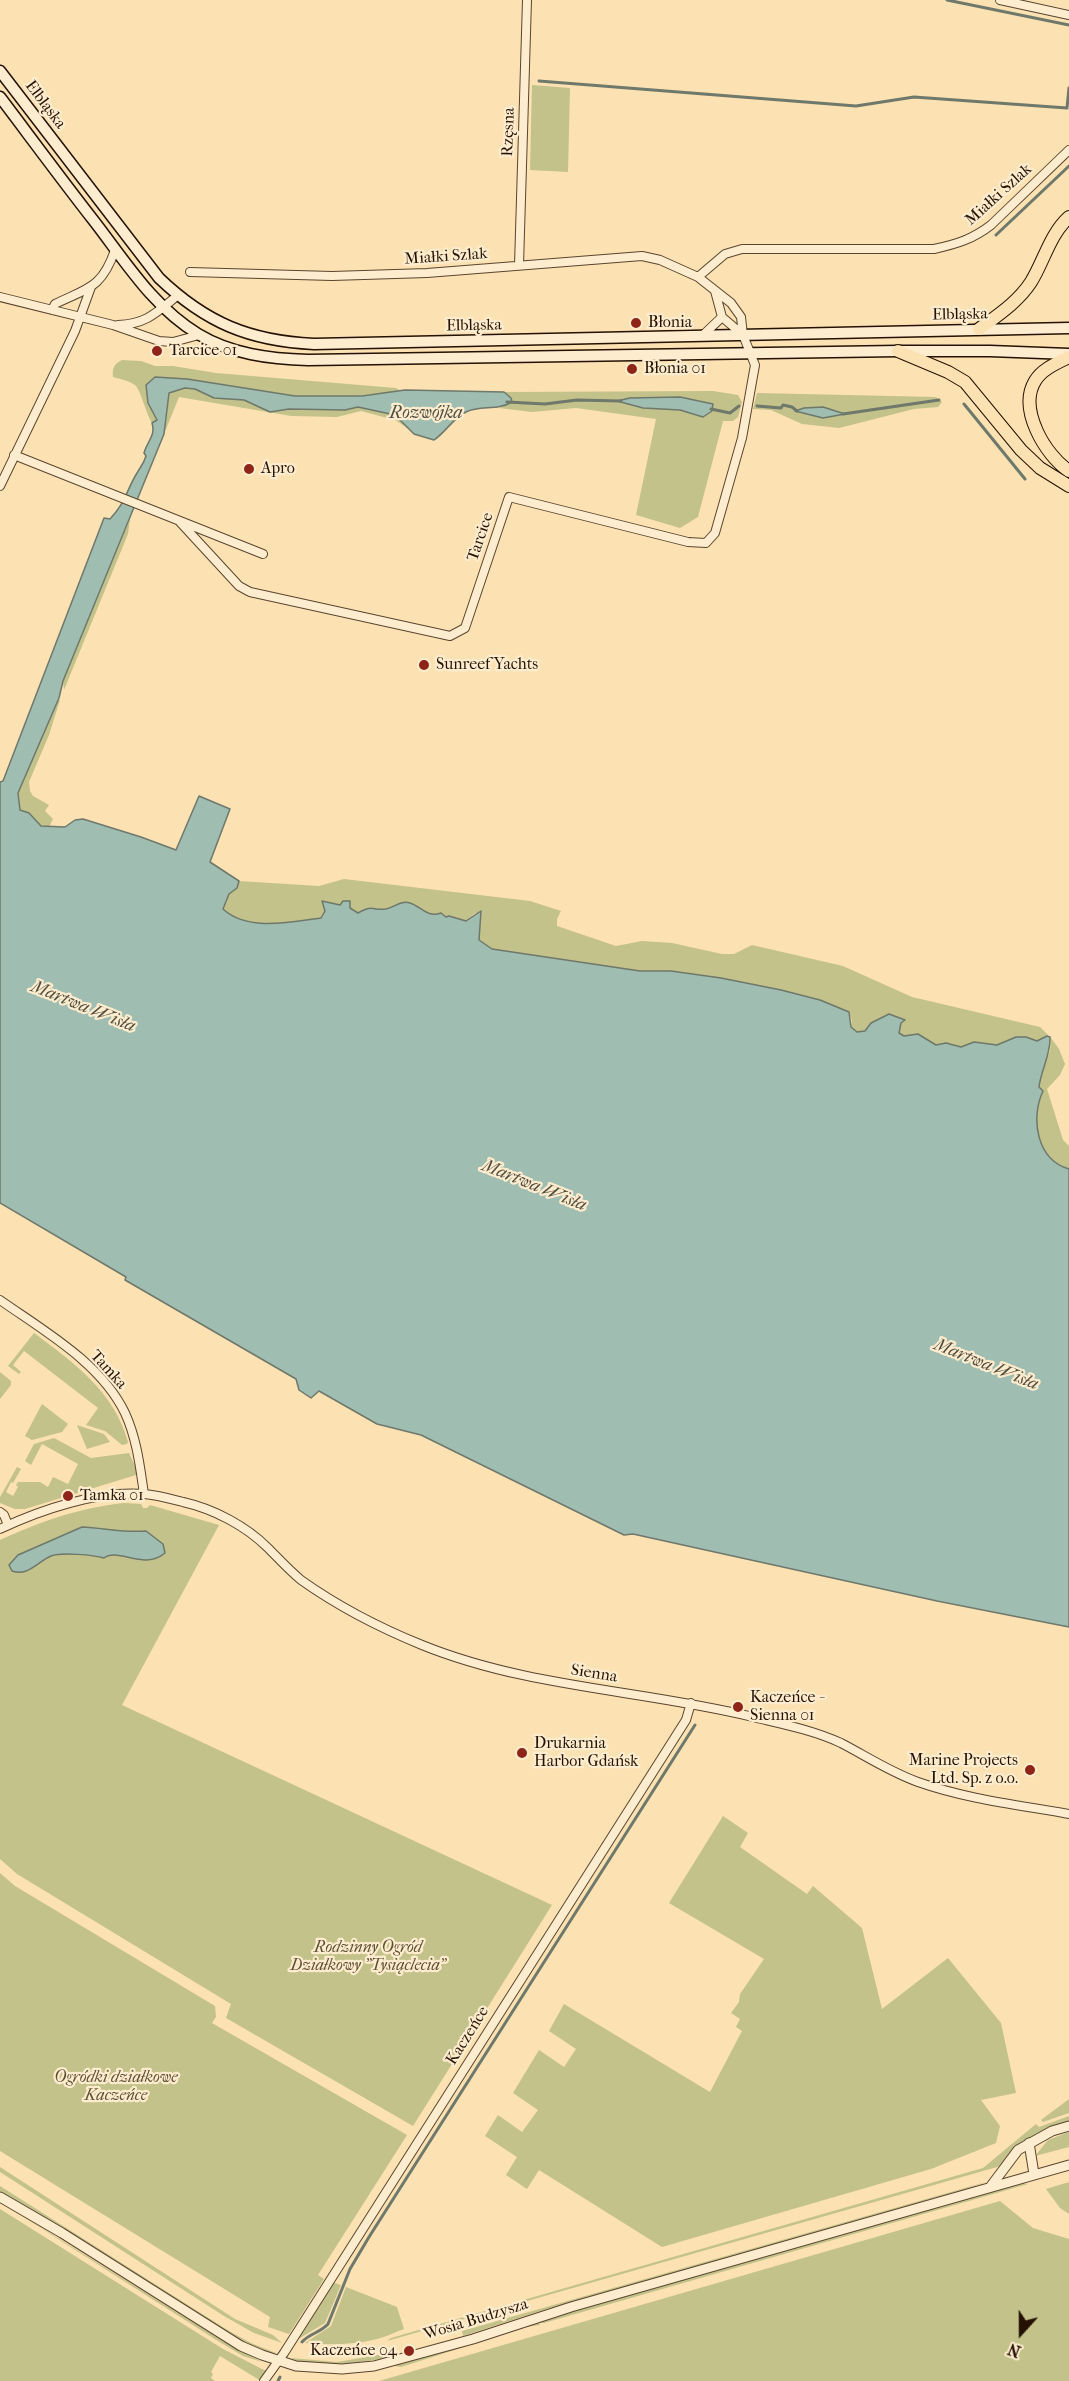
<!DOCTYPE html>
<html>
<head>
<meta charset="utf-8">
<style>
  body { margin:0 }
  #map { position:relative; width:1069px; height:2381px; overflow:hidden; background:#fce1b3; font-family:"IM FELL French Canon",serif }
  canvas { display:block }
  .north { position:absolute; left:991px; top:2303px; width:60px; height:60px; -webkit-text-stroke:4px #fdecce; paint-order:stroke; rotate:201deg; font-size:16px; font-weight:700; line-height:24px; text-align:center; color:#241102 }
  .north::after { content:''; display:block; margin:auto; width:21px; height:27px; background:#241102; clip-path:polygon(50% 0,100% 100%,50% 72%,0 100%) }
</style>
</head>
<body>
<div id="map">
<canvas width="1069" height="2381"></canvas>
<div class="north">N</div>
</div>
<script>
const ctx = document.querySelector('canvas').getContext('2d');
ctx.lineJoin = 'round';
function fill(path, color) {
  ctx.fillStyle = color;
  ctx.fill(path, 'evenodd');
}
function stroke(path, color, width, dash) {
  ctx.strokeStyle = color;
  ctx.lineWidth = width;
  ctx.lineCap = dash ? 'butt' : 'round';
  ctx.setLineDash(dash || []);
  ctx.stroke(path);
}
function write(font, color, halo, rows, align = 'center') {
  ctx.font = font + ' "IM FELL French Canon",serif';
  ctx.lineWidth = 4.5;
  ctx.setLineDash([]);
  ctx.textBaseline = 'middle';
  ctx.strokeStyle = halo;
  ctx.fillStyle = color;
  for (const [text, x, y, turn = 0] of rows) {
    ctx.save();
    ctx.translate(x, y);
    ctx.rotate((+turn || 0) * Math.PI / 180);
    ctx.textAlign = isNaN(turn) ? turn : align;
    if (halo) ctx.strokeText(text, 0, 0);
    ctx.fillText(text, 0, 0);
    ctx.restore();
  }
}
const green = new Path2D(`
  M532,85L570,88L568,172L530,170Z
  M122,360L141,361L155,366H173L216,373L396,388L401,391C366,396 332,398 296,396C249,392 202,379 155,377L148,403L157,420L152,423C146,413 141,392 136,386C131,381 120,379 113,377C112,368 114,364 122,360Z
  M185,388L195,389L214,398L244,400L270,412L289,408L345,410L358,407L373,410L395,415L409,429L395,420L361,411L337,417L291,416L179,397L164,434L169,393Z
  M713,391L738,395L742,402L738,417L733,421H723L698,517L680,528L636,515L656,419L576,408L532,412L499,408L507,405L511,398L504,392ZM680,397L703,417L680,410L643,408L618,401L630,398Z
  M757,393L936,397L942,402L938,407L914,409L839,428L802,424L771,410L753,409ZM823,407L843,414L823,418L796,411Z
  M130,519L128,534L64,690L63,681Z
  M60,700L49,735L29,782L30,791L33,796L49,805L45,811L53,819L49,827L41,826L29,813L20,810L18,793L57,701Z
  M344,879L530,901L561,911L557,919V926L616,946L642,941L672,943L722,954H734L752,945L843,966L912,997L1040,1027L1048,1035L1037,1041L1026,1037H1016L997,1045L974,1042L961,1047L946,1043L936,1045L918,1034L904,1036L899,1033L901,1023L905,1020L886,1015L871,1023L865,1032H857L851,1027L852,1021L849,1012L820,1000L781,990L721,978L671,971H640L492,949L479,940L481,912L474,914L466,921L450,916C433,921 424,907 409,903C400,901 394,908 386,909C371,910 374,904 359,913L340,905L322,902L325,911L321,918C291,922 248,932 223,909L229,894L237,888L239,881L319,886Z
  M1051,1038L1059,1049L1065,1064L1060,1075L1047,1089L1063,1140L1069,1146V1169C1037,1160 1030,1120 1043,1091L1039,1087L1040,1077L1050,1051Z
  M34,1333C74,1363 114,1391 128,1442L127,1444L122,1445L105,1431L86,1425L98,1408L24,1351L13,1365L21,1372L19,1374L8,1366Z
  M0,1372L11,1381V1385L0,1399Z
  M42,1404L68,1424L62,1432L32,1440L25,1436Z
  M77,1425L104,1434L110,1442L87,1449Z
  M54,1438L91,1458L129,1453L136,1468V1475L25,1509H15L0,1503V1497L17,1467L21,1469L13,1483L11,1482L6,1492L13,1496L18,1487L16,1485L18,1482H40L48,1487L53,1477L68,1484L78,1464L42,1444L31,1465L25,1461L34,1444Z
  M124,1503L141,1504L143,1508H147L150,1505L219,1525L122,1705L552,1905L413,2126L226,2018L231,2004L17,1874L0,1859V1540C42,1521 78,1508 124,1503Z
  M723,1816L748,1833L740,1847L807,1894L813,1886L862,1928L882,2009L948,1958L1001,2023L1016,2093L981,2100L1000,2126L996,2143L931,2169L662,2247L539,2170L527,2189L506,2175L517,2157L485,2136L498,2115L522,2132L538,2110L513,2093L539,2050L564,2067L576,2049L549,2031L564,2004L710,2092L742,2031L736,2027L740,2019L731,2013L739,2002L740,1994L764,1959L669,1903Z
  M0,1873L15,1886L215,2006L216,2017L212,2023L407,2135L318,2275L324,2279L289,2334L268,2327L270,2317L0,2151Z
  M1069,2099V2113L1043,2122L1041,2120Z
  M1069,2116V2122C1034,2133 1026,2135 1004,2165L387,2341L391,2338L983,2168L1036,2124L1039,2127Z
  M1069,2132V2147L1035,2156L1048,2140Z
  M0,2167L235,2319L273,2335L282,2343L254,2333L224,2316L0,2172Z
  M986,2182L969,2188L550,2308L463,2336L462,2331Z
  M1069,2182V2214L1060,2208L1046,2189Z
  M1022,2183L1028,2184L544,2323H539L540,2325L527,2327L401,2367L394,2366L487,2339L537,2322Z
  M0,2186L229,2331L251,2343L276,2353C249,2353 174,2299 148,2282C99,2251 50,2220 0,2191Z
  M1000,2201L1033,2228L1069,2239V2381H379Z
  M0,2202L223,2341L262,2362L243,2356L218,2341Z
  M0,2209L223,2349L266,2371L261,2381L220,2356L211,2372L213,2374L211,2378L215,2381H0Z
  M332,2282L341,2285L325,2323L295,2341Z
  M346,2287L397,2307L404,2329C395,2332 386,2337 377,2339C353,2345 329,2345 305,2343L331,2326Z
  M384,2354L386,2358C363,2362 311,2370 291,2358L337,2362Z`);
const water = new Path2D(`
  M155,377L187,379L295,396H362L405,390L504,392L511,398L512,402C497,411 481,405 466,412C453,418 446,432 434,440L414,434L395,415L358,407L345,410L289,409L270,412L244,400L214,398L195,389L185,388L169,393L164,434L63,681L59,698L18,793L20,810L29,813L41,826L65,827L75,820L83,819L141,837L176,850L199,796L230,809L210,862L239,881L237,888L229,894L223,909C248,932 291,922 321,918L325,911L322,901L340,905L343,901H350V908L358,913C374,904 372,911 386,909C395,907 401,900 410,903C422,907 427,918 441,913L446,917L449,916L466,921L481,911L479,940L492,949L640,971H671L721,978L781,990L820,1000L849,1012L851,1027L857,1032L865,1031L871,1023L889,1014L905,1020L901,1023L899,1033L904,1036L918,1034L936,1045L946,1043L961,1047L974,1042L997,1045L1016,1037H1026L1037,1041L1047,1036L1050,1037C1051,1054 1041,1070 1039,1087L1043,1091C1030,1119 1037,1160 1069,1169V1627L937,1601L633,1534L624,1535L421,1435L377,1424L319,1391L311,1398L299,1390L296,1379L125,1280L126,1277L0,1203V782L3,781L104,518L110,519C126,502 126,491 137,473C141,466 144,463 146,456L144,453C147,441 156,436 152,423L157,420L148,403L146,385Z
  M680,397L713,404L712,411L703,417L680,410L643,408L617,401L630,398Z
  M823,407L845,414L823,418L795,411L804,408Z
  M82,1527C104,1528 125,1533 146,1531L163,1544L165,1553C144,1571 118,1547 104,1558C94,1555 61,1552 51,1556C37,1562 28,1577 12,1571L9,1565L18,1555Z`);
const stream = new Path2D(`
  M947,0L1069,25
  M539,81L856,106L914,97L1067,108L1069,88
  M996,235L1069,166
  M507,402L545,404L577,400L621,401
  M964,404L1025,479
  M757,406L781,408L783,405L792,407L797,411
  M711,409L730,413L739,406
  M843,414L939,400
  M302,2342C310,2333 320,2333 328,2324L350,2269L369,2237L695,1725
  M278,2381L280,2377`);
const minor = new Path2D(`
  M1000,0L1069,15
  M519,265L527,0
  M698,277L725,254L742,249H934C957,244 973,239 991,225L1069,150
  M715,291L722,317L743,335
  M0,297L113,325L159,341L173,342L199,335
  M52,310L55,304C88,288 102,288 115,250
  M118,325C146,324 156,313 177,296
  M702,336L722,317
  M14,455L263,554
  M0,486L75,331L91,287
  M180,522L239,586L250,592L450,636L465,628L509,497L688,542L706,543L715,533L742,438L755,365L743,335L741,317L731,303L698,277L660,260L642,256L427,273L332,276L190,272
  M0,1300C44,1331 101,1363 125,1413C137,1439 140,1467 144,1494
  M0,1512L4,1515L8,1525
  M0,1529C40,1510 99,1490 144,1494C157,1495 171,1499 183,1502C214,1509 246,1526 268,1548C279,1559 289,1570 301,1580C339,1607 380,1628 422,1645C528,1688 643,1690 753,1717C782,1724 813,1730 841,1743C866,1756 890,1772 918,1782C966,1799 1019,1805 1069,1814
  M264,2381L284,2353L686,1720L691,1703`);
const tertiary = new Path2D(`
  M1029,2143L1034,2174
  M991,2186L1018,2150L1052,2131L1069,2126
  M0,2197L62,2233L241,2346L262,2355L296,2366L342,2369L374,2366L473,2339L571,2307L1069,2165`);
const secondary = new Path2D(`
  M0,71L159,278C206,323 250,341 314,344L1069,328
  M0,97C31,138 62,180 94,221C125,261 153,307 198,334C231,354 270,359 308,360L898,351H990L1069,354`);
const trunk = new Path2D(`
  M979,329C998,315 1018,302 1031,282C1044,261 1050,234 1069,217
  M898,351L948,372L965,382L1021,450L1040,468L1069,486
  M1069,357C1057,363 1042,369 1035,381C1018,409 1045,455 1069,471`);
const markers = [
  [636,323,6,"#8f2418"],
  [157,351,6,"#8f2418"],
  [632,369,6,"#8f2418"],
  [249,469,6,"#8f2418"],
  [424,665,6,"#8f2418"],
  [68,1496,6,"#8f2418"],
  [738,1707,6,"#8f2418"],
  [522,1753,6,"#8f2418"],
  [1030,1770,6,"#8f2418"],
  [409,2351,6,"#8f2418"]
];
const streetNames = [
  ["Elbląska",45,105,53],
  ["Rzęsna",509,132,-88],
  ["Miałki Szlak",999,195,-42],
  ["Miałki Szlak",446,257,-4],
  ["Elbląska",960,315,-1],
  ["Elbląska",474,326,-1],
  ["Tarcice",481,537,-71],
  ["Tamka",108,1370,48],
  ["Sienna",594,1674,9],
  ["Kaczeńce",468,2036,-58],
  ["Wosia Budzysza",476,2320,-17]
];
const poiNames = [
  ["Błonia",648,323],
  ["Tarcice 01",169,351],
  ["Błonia 01",644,369],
  ["Apro",261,469],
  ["Sunreef Yachts",436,665],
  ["Tamka 01",80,1496],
  ["Kaczeńce -",750,1698],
  ["Sienna 01",750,1716],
  ["Drukarnia",534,1744],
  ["Harbor Gdańsk",534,1762],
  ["Marine Projects",1018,1761,"right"],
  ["Ltd. Sp. z o.o.",1018,1779,"right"],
  ["Kaczeńce 04",397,2351,"right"]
];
const parkNames = [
  ["Rodzinny Ogród",368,1948],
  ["Działkowy \"Tysiąclecia\"",368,1966],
  ["Ogródki działkowe",116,2078],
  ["Kaczeńce",116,2096]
];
const waterNames = [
  ["Rozwójka",426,414],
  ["Martwa Wisła",83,1007,22],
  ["Martwa Wisła",534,1186,22],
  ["Martwa Wisła",986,1365,22]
];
fill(green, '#c2c28a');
fill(water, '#9fbdb1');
stroke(water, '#6e786b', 1.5);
stroke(stream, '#6e786b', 3);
stroke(minor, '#5a452e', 10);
stroke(tertiary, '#5a452e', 11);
stroke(secondary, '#241102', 13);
stroke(trunk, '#241102', 14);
stroke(minor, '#fdecce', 8);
stroke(tertiary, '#fdecce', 9);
stroke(secondary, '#fdecce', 10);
stroke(trunk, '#fce1b3', 12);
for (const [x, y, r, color] of markers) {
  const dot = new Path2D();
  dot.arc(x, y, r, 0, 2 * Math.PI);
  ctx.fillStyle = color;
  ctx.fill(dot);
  stroke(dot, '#fdecce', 2);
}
write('16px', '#241102', '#fdecce', streetNames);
write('16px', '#241102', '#fdecce', poiNames, 'left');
write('italic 16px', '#5b4f32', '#fdecce', parkNames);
write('italic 18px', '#4f4d3f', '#fdecce', waterNames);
</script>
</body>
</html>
